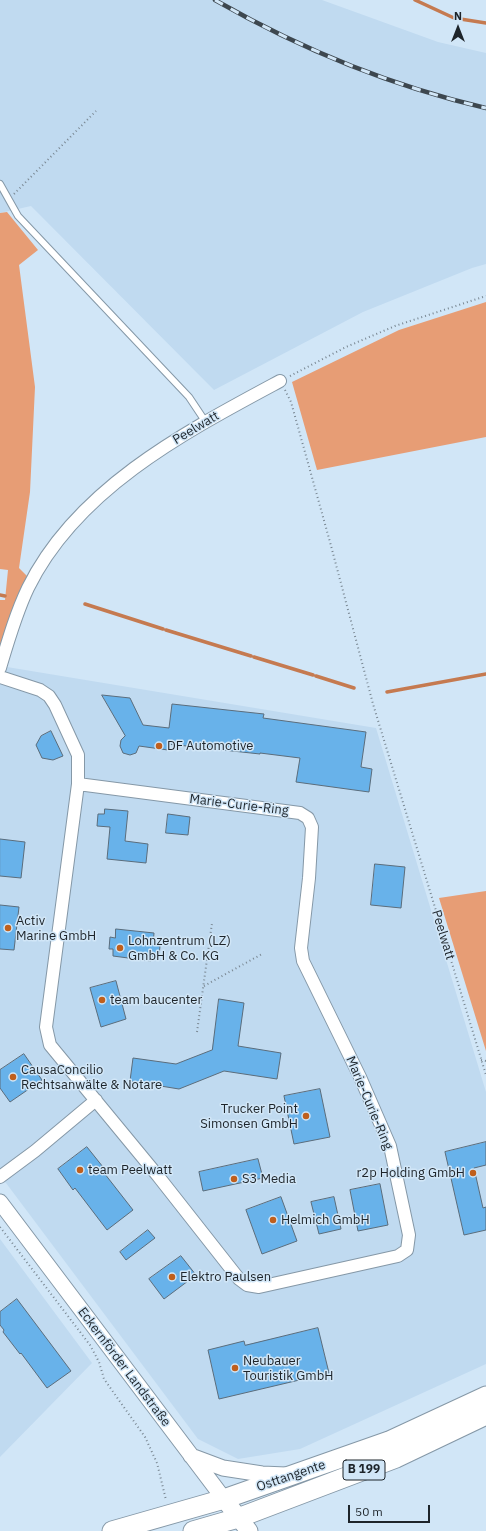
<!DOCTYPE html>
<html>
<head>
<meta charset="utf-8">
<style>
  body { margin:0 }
  #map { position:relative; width:486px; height:1531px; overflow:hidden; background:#d1e6f7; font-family:"IBM Plex Sans",sans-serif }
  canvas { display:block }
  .north { position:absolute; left:438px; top:8px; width:40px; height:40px; -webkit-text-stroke:3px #d1e6f7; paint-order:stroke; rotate:0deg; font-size:11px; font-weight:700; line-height:16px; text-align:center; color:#1d242a }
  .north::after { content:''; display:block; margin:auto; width:14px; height:18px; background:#1d242a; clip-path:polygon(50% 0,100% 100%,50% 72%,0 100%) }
  .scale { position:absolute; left:348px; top:1505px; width:82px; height:18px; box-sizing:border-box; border:2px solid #1d242a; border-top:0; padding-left:5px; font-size:12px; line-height:14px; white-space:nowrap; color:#1d242a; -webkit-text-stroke:3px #d1e6f7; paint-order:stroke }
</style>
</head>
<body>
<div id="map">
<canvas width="486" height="1531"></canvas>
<div class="north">N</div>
<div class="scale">50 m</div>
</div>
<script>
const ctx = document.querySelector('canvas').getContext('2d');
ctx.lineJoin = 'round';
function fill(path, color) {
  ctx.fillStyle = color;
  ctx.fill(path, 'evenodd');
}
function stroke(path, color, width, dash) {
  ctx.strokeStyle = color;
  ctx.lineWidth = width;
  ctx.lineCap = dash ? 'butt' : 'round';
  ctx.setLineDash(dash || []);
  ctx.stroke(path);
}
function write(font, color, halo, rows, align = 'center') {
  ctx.font = font + ' "IBM Plex Sans",sans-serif';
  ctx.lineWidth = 3;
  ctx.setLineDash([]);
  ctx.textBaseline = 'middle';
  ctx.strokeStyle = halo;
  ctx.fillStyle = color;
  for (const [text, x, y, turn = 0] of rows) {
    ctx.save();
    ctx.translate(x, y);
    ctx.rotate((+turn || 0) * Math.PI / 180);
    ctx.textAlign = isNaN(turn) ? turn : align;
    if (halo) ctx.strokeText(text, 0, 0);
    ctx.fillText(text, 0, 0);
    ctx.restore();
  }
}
const built = new Path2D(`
  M0,0H322L438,42L486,53V264L472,268L363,312L214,390L31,206L0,213Z
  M7,667L376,728L486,1092V1364L300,1449L238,1459L198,1439L0,1175V677L1,673Z
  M0,1239L92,1363L0,1457Z`);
const green = new Path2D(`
  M7,212L38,250L19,265L35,387L30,492L19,568L27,576L0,648V600H5L8,570L0,569V213Z
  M486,302V437L317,470L292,382L399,330Z
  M486,891V1051L439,898Z`);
const stream = new Path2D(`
  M415,0L454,18L486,23
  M0,595L5,596
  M85,604L163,629
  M166,630L251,656
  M254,657L313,675
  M316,676L354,688
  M387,692L486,674`);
const building = new Path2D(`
  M102,695L130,698L143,725L169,728L172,704L264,714L263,718L366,732L361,767L372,769L369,792L296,782L300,758L260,753V754L168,744V750L139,746L136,753L130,755L123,753L120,746L121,740L125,736Z
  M51,731L63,756L53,760L42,758L36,745L41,736Z
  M105,809L128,811L125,841L148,844L146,863L107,859L110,827L97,826L98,814H104Z
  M168,814L190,817L188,835L166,833Z
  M0,839L25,842L21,878L0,876Z
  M375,864L405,867L401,908L371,905Z
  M0,905L19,907L14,950L0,949Z
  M116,929L154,933L153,945L160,946L159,956H152L151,961L113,956V949H109L110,937L115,938Z
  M116,981L126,1019L101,1027L90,988Z
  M219,999L244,1003L238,1046L281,1053L277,1079L224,1071L179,1089L130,1081L133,1058L176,1064L212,1050Z
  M24,1054L42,1080L10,1102L0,1088V1070Z
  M320,1089L330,1137L294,1144L284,1096Z
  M486,1142V1165L474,1168L483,1208L486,1207V1230L464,1235L445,1152Z
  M87,1147L103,1167L101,1169L133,1210L107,1230L75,1188L73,1190L58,1169Z
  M258,1159L263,1178L203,1191L199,1172Z
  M380,1184L388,1225L358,1231L350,1190Z
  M281,1197L297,1241L262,1254L246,1210Z
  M334,1197L341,1229L319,1234L311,1202Z
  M148,1230L155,1238L126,1260L120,1252Z
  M181,1256L196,1275L164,1299L149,1279Z
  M17,1299L71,1371L47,1388L21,1353L20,1354L3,1332L4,1330L0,1325V1312Z
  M318,1328L329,1373L219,1399L208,1350L244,1341L245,1345Z`);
const path = new Path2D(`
  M14,194L96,111
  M290,376L346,347L395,326L486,296
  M285,390L291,402L330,542L373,704L486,1075
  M204,986L262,954
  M197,1032L212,923
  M481,1060L486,1061
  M0,1227L90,1345L99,1362L104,1379L145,1437L157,1463L166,1500`);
const service = new Path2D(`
  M0,184L18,216L189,397L205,421`);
const minor = new Path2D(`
  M0,668C8,641 16,613 28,588C77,488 187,431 280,381
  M0,677L40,690L49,696L55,705L78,755V784L46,1027L50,1045L158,1176L239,1279L247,1285L259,1287L398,1256L407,1250L409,1235L390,1146L360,1077L303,961L301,948L309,878L312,827L308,818L300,813L78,784
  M0,1177L35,1151L96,1100`);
const tertiary = new Path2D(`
  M0,1202L224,1499
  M191,1456L223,1468L262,1474L286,1475`);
const secondary = new Path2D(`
  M224,1499L249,1531`);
const primary = new Path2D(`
  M112,1531L224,1499L389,1441L486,1396
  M193,1531L238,1518L396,1458L486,1415`);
const rail = new Path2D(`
  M215,0C299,48 391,86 486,108`);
const markers = [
  [159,746,4,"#bf5f1d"],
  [8,928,4,"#bf5f1d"],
  [120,948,4,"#bf5f1d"],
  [102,1000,4,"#bf5f1d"],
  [13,1077,4,"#bf5f1d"],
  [306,1116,4,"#bf5f1d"],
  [80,1170,4,"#bf5f1d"],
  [473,1173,4,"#bf5f1d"],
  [234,1179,4,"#bf5f1d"],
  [273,1220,4,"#bf5f1d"],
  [172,1277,4,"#bf5f1d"],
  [235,1368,4,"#bf5f1d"]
];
const shields = [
  [364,1470,42]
];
const shieldNames = [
  ["B 199",364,1470]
];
const streetNames = [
  ["Peelwatt",196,428,-31],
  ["Marie-Curie-Ring",239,805,7],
  ["Peelwatt",443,935,73],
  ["Marie-Curie-Ring",369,1103,67],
  ["Eckernförder Landstraße",124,1367,53],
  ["Osttangente",291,1476,-19]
];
const poiNames = [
  ["DF Automotive",167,746],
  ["Activ",16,921],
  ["Marine GmbH",16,936],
  ["Lohnzentrum (LZ)",128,941],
  ["GmbH & Co. KG",128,956],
  ["team baucenter",110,1000],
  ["CausaConcilio",21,1070],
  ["Rechtsanwälte & Notare",21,1085],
  ["Trucker Point",298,1109,"right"],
  ["Simonsen GmbH",298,1124,"right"],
  ["team Peelwatt",88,1170],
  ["r2p Holding GmbH",465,1173,"right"],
  ["S3 Media",242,1179],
  ["Helmich GmbH",281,1220],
  ["Elektro Paulsen",180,1277],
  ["Neubauer",243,1361],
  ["Touristik GmbH",243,1376]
];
fill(built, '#c0daf0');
fill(green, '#e79d75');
stroke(stream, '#c57a50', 3.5);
fill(building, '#68b2ea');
stroke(building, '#5b6d7c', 1);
stroke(service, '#8598a7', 8);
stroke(minor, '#8598a7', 14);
stroke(tertiary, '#8598a7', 17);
stroke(secondary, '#8598a7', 19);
stroke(primary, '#8598a7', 21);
stroke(path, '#798792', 2, [1, 3]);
stroke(service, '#fff', 6);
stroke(minor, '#fff', 12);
stroke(tertiary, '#fff', 15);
stroke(secondary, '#fff', 17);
stroke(primary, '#fff', 19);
stroke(rail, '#3d474f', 4.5);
stroke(rail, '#d1e6f7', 3, [9]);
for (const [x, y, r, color] of markers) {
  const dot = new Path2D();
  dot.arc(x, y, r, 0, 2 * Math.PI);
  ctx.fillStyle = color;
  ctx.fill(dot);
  stroke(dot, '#d1e6f7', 1.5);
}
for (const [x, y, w] of shields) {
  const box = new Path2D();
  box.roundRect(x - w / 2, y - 10, w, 20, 3);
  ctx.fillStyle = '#d1e6f7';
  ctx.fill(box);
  stroke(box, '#1d242a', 1);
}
write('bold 12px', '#1d242a', null, shieldNames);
write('13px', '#1d242a', '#d1e6f7', streetNames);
write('13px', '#1d242a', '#d1e6f7', poiNames, 'left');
</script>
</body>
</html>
